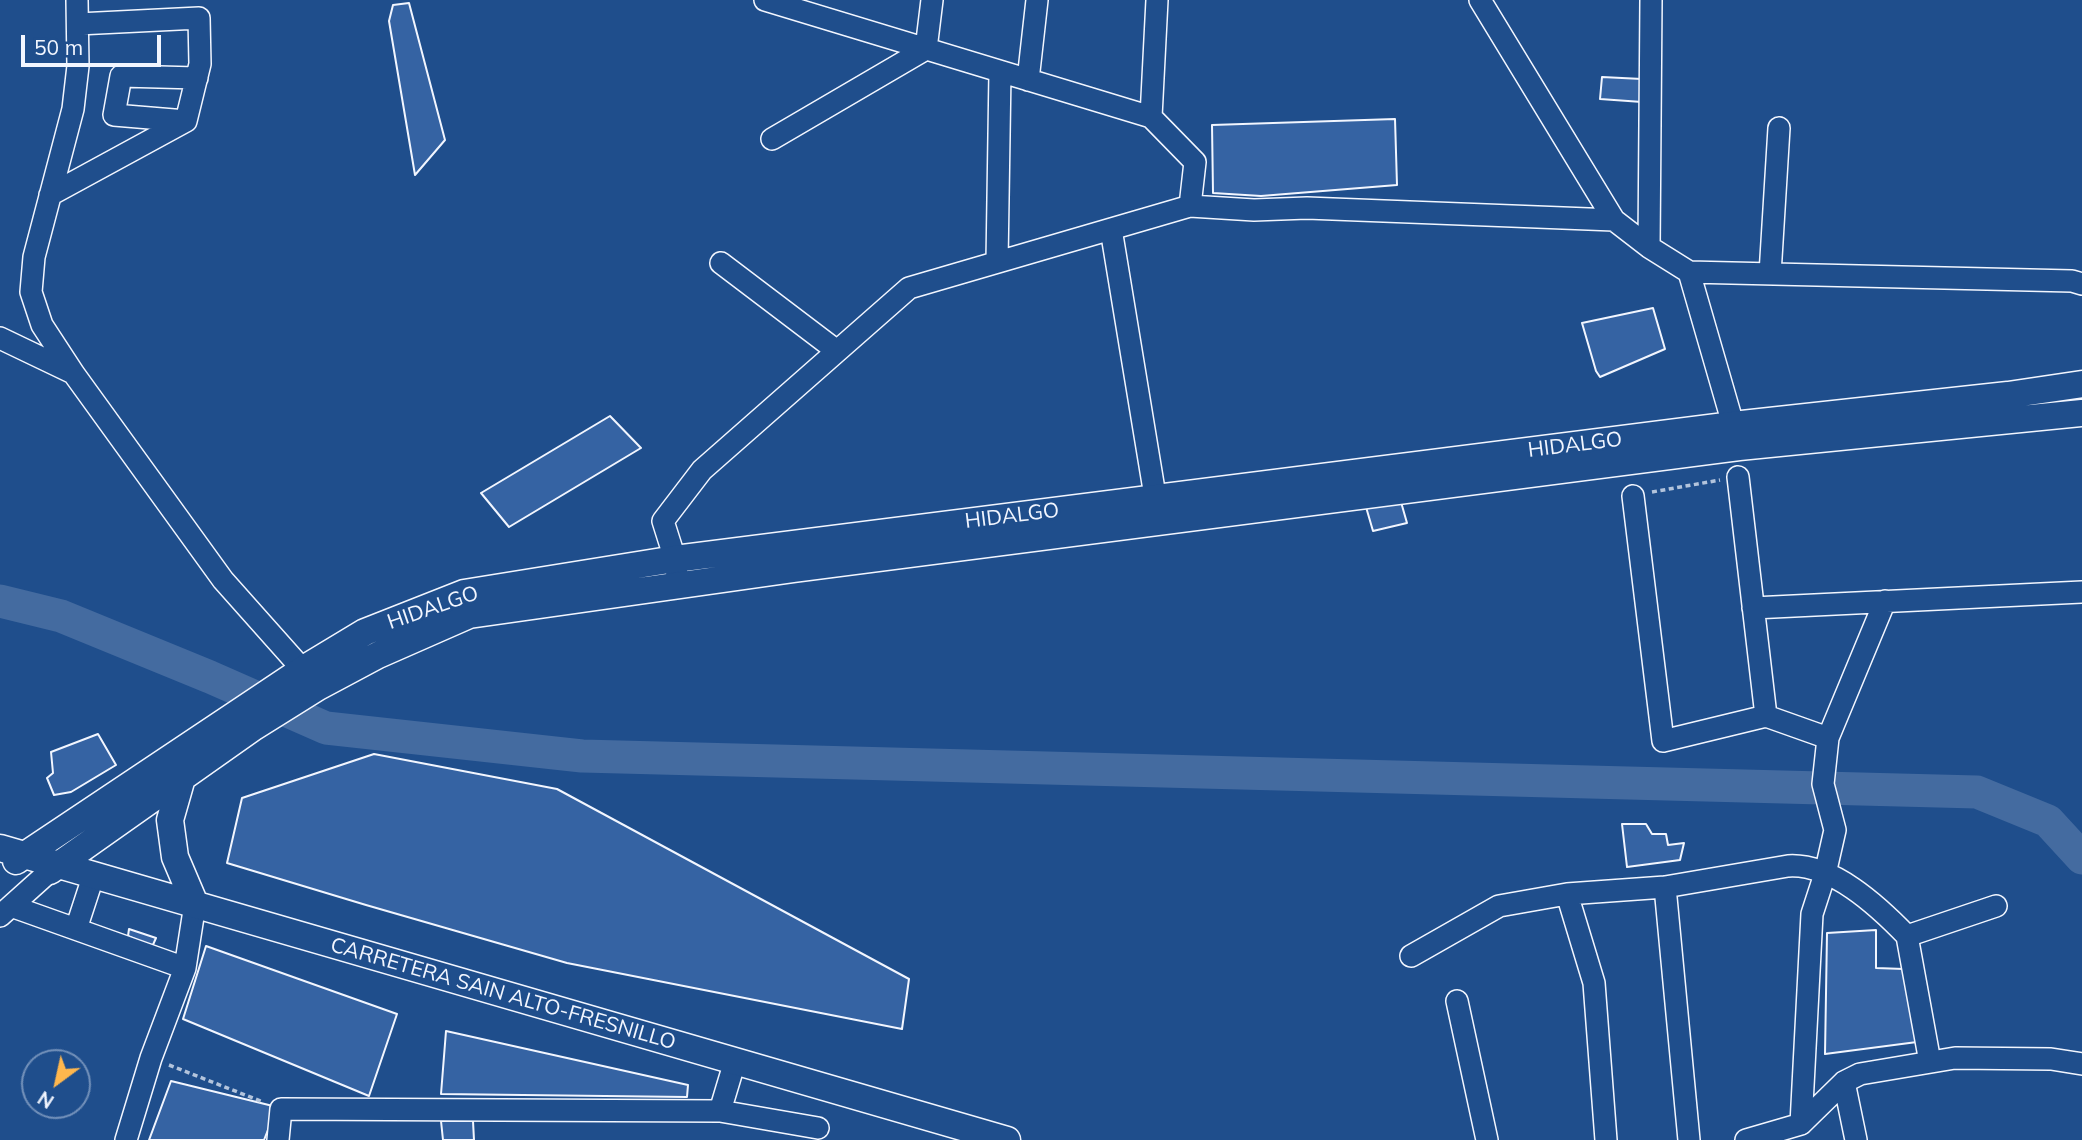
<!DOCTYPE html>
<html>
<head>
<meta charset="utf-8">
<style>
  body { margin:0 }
  #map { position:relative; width:2082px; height:1140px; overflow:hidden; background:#1f4e8c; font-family:Mulish,sans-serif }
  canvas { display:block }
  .north { position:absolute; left:21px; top:1049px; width:70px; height:70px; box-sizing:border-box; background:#1f4e8c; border:2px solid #7391ba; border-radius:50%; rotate:213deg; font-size:19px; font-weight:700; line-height:28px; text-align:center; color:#f2f6ff }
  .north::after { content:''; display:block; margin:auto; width:24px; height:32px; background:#ffb74d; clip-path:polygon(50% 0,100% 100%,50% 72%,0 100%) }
  .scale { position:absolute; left:21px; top:35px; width:140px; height:32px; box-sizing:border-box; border:4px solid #f2f6ff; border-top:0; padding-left:9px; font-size:21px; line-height:24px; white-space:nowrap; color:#f2f6ff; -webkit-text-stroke:5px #1f4e8c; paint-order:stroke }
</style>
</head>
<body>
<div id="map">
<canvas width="2082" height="1140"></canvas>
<div class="north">N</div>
<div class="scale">50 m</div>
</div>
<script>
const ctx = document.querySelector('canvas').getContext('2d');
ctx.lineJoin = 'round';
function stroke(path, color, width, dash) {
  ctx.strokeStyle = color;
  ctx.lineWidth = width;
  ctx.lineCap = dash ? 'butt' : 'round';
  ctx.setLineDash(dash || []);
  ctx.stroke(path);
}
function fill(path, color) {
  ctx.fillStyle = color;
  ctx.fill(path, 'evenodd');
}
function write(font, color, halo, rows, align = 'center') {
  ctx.font = font + ' Mulish,sans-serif';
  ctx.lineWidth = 5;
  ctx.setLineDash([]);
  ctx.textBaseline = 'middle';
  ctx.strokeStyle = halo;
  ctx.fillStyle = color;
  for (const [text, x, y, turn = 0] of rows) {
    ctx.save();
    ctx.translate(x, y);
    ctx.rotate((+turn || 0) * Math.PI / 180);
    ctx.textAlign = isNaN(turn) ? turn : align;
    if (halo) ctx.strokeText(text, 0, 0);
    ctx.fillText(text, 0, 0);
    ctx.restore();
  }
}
const river = new Path2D(`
  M0,601L61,616L210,677L326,728L582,756L1977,792L2048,821L2082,858`);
const building = new Path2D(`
  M409,3L445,140L415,175L389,21L393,5Z
  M1602,77L1642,79V102L1600,99Z
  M1395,119L1397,185L1261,196L1213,193L1212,125Z
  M1653,308L1665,349L1600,377L1596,371L1582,323Z
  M610,416L641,448L509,527L481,493Z
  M1401,502L1407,523L1373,531L1366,507Z
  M98,734L116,765L71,792L54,795L47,778L53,773L51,752Z
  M374,754L557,789L909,979L902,1029L567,963L366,905L227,863L242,798Z
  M1622,824H1646L1652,834H1666L1668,845L1684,843L1680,860L1627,867Z
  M129,929L156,938L152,947L128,936Z
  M1876,930V968L1904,969L1917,1042L1825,1054L1827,933Z
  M206,946L397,1014L369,1096L183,1019Z
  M446,1031L688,1085L687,1097L441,1094Z
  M171,1081L277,1107L264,1140H149Z
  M441,1121H473L474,1140H443Z`);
const path = new Path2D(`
  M1652,492L1720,480
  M169,1065L263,1102`);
const minor = new Path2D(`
  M77,0L78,66L73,109L34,257L31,292L42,325L74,374L223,580L312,680
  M765,0L1151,117L1195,162L1190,206
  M1480,0L1614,220L1649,247L1689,272L2072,281L2082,284
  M1028,80L1037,0
  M1151,117L1157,0
  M186,121L114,115L121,76L197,78
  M772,139L926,49L932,0
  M50,195L186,121L200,64L199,18L78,24
  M1111,229L1158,514
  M1649,247L1651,0
  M997,262L1000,72
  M721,263L837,351
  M1689,272L1737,438
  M1770,274L1779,128
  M0,338L73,373
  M1738,477L1766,716
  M1633,496L1663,741L1766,716L1828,738
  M678,584L675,559L663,521L702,470L909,288L1190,206L1254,210L1307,208L1614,220
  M1753,608L2082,592
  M1665,887L1689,1140
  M1567,894L1594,983L1606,1140
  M11,906L185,968
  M0,916L50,871
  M76,929L94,874
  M1907,936L1930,1062
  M1411,956L1499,906L1567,894L1665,887L1788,866C1832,863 1878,906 1907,936L1996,906
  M1457,1001L1487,1140
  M1844,1082L1856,1140
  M720,1111L735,1061
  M1801,1124L1812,914L1825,874L1835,830L1823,784L1828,738L1885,601
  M126,1140L151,1058L185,968L195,904
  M278,1140L281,1109L720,1111L818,1128
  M1746,1140L1801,1124L1844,1082L1860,1074L1955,1058L2051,1059L2082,1064`);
const major = new Path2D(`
  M182,778L170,820L175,857L195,904
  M0,848L1007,1140
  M16,861L302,670L365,632L464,593L675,559L1733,425L2008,395L2082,384
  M50,871L254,727L318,687L378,655L469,615L794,569L1739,447L2082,413`);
const streetNames = [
  ["HIDALGO",1575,445,-7],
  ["HIDALGO",1012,516,-7],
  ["HIDALGO",433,608,-19],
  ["CARRETERA SAIN ALTO-FRESNILLO",503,994,16]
];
stroke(river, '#446ba0', 33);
fill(building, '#3563a3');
stroke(building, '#f2f6ff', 2);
stroke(minor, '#f2f6ff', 24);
stroke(major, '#f2f6ff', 29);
stroke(path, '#b3c4dc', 3.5, [5, 3.5]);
stroke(minor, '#1f4e8c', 21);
stroke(major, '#1f4e8c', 26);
write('21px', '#f2f6ff', '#1f4e8c', streetNames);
</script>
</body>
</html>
